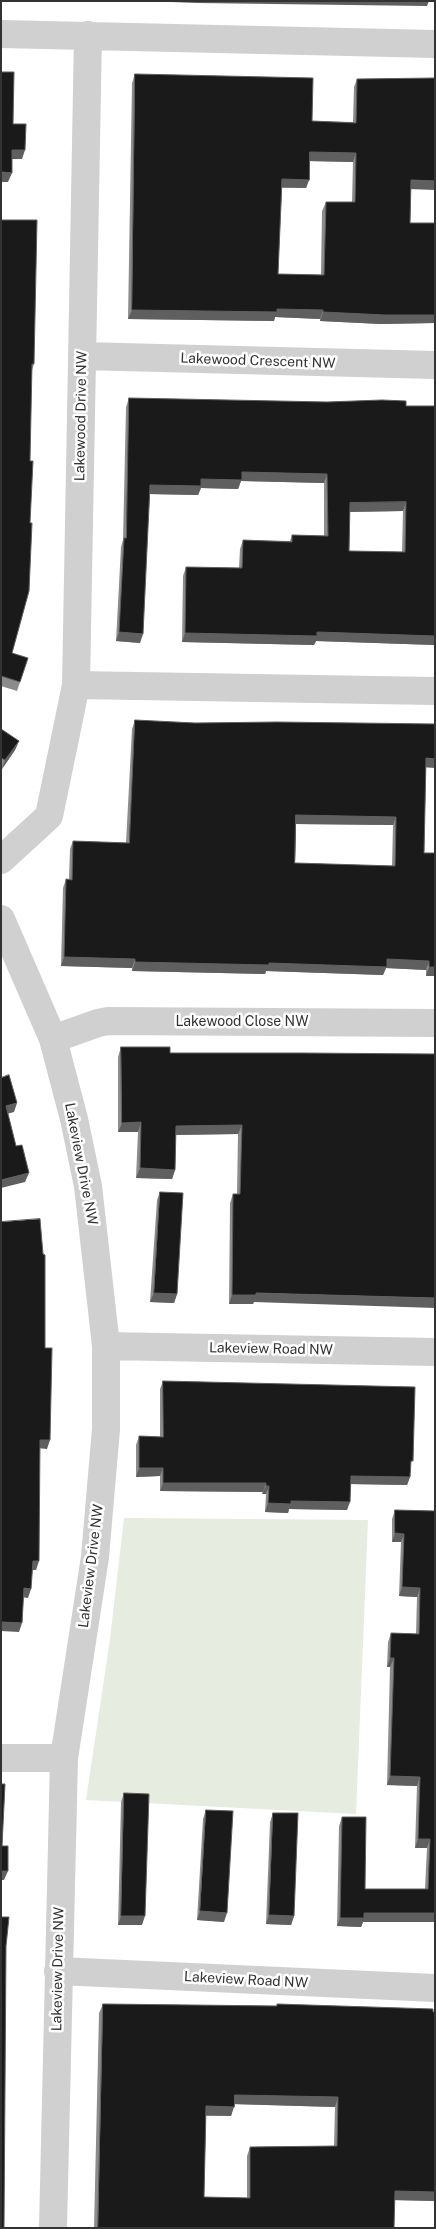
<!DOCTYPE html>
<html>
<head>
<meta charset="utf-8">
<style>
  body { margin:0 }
  #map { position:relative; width:436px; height:2229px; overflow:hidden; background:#fff; font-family:"Public Sans",sans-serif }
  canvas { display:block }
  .frame { position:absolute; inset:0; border:2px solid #333; pointer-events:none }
</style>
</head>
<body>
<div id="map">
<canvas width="436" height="2229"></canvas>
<div class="frame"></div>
</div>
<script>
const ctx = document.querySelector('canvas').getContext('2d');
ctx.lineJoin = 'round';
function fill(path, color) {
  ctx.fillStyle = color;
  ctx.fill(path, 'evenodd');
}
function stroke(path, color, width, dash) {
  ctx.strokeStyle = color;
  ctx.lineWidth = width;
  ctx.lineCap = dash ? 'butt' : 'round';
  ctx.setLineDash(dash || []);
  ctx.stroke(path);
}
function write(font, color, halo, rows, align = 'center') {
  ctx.font = font + ' "Public Sans",sans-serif';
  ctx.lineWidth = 5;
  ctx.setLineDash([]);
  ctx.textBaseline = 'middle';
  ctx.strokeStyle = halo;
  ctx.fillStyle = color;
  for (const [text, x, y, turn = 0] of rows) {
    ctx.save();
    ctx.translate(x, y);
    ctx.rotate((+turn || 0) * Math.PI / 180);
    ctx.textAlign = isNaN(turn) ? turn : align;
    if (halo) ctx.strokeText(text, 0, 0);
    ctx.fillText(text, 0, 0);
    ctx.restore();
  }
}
const green = new Path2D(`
  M124,1518L368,1520L356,1814L86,1800L110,1639Z`);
const street = new Path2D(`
  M1,34L435,44
  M82,356L435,365
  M76,685L435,691
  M1,860L49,816L76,685L88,35
  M1,919L53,1039L74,1119L88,1186L106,1346V1429L95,1557L64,1758L53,2228
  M53,1039L98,1023L108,1021L435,1023
  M106,1346L435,1352
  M1,1758H64
  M58,1971L435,1988`);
const wall = new Path2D(`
  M135,74L312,121L353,122L354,87L357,79L411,189L410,223H435V323L381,324L320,321V319L275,317L274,321L128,319L132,83ZM310,161L353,162L352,202H326L322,211L321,275L278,274L282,188H306L309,180Z
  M1,220L34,364L32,370L12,653L20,682L17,691L1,686Z
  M129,398L406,406H435V645L316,641L314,645L182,642L183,576L186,567L239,568L240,549L243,540L290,541L292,535L324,536V483L241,481L238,489L201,488L198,495L150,494L140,643L116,641L121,547L123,540L126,407ZM403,511L402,552L349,551L350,512Z
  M135,720L435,768L426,767L424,853L435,976H426V970L386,968L383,975L266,971L265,974L132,971V968L61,966L63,888L66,879H69L70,849L73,841L126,843L132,729ZM296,824L393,825L392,866L295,863Z
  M1,729L19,741L15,750L2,769Z
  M121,1047L170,1053H302L253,1304H229L230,1203L233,1194H237L238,1134L176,1135L175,1170L172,1179L136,1178L138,1132H118V1057Z
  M160,1192L177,1294L174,1303L150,1302L157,1200Z
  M163,1381L410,1468V1477L407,1485L351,1484L347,1510L289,1509L288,1513L265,1512L266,1494H262L263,1492L160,1491V1476L136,1477V1445L139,1436L160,1437V1389Z
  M395,1510L435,1511V1922H363L361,1927L337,1926L339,1826L342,1817L365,1889H425L427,1848H415L417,1786L387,1785L390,1667H387L388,1642L391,1633L416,1634L417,1597L399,1596L401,1542H392V1519Z
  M124,1793L142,1925H118L121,1802Z
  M206,1810L224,1922L197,1920L203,1819Z
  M273,1813L294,1916L291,1925L266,1924L270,1822Z
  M103,2004L276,2006L277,2004L435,2012V2201L394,2200V2228H94L99,2013ZM234,2104L335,2107L334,2146L250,2147L247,2156V2198L204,2197L206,2116H231Z`);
const shadedWall = new Path2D(`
  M145,1H429L427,6L197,3Z
  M12,150H25L22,159H9Z
  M310,152L356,153L353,162L307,161Z
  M1,172L12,173L8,182H1Z
  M282,179L309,180L306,188L279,187Z
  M411,180L435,181V190L408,189Z
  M277,309L323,310L320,319L275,317L274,321L128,319L132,310Z
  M323,312L435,315V323L381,324L320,321Z
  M242,472L327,474L324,483L241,481L238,489L201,488L198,495L147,494L150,485L201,479Z
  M406,502L403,511L347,512L350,503Z
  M119,632L143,634L140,643L116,641Z
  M317,632L435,636V645L316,641L314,645L182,642L185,633Z
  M19,741L15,750L2,769L5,760Z
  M426,758L435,759V768L423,767Z
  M296,815L396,817L393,825L293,824Z
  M64,957L135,959L132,968L61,966Z
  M387,959L429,961L426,970L386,968L383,975L266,971L265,974L132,971L135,962Z
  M429,967H435V976H426Z
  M17,1103L14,1112L3,1115L6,1106Z
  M141,1122L138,1132H118L122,1123Z
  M242,1125L238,1134L172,1135L176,1126Z
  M140,1168L175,1170L172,1179L136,1178Z
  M29,1173L25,1182L1,1188V1180Z
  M154,1293L177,1294L174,1303L150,1302Z
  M256,1293L435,1298V1308L254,1302L253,1304H229L232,1295Z
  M40,1440H50L47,1449L37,1448Z
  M139,1468H163L160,1476L136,1477Z
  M351,1476L410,1477L407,1485L348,1484Z
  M163,1483H266L263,1492L160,1491Z
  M266,1486H269L266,1494H262Z
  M291,1501L350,1502L347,1510L289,1509L288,1513L265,1512L268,1503Z
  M395,1533L404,1534L401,1542H392Z
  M33,1561H39L36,1570H30Z
  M402,1587L420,1588L417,1597L399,1596Z
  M24,1588L31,1589L28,1598L21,1597Z
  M1,1622L22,1623L19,1632L1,1631Z
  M390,1658H394L390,1667H387Z
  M390,1776L420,1777L417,1786L387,1785Z
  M418,1839H430L427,1848H415Z
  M1,1871H8L4,1880H1Z
  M200,1911L227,1913L224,1922L197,1920Z
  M364,1913H435V1922H363L361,1927L337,1926L340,1918Z
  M269,1915L294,1916L291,1925L266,1924Z
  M121,1916H145L142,1925H118Z
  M235,2095L338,2097L335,2107L231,2104Z
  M206,2106L234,2107L231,2116L203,2115Z
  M395,2191L435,2192V2201L391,2200Z`);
const building = new Path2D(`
  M1,72H14L13,124H26L25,150H12V173L1,172Z
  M135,74L313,78L312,121L356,123L357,79L435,78V181L411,180L410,223H435V315H385L323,312V310L277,309V312L132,310ZM310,152L356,153L355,202H326L324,275L278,274L282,179L309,180Z
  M1,220H37L34,364H32L30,461H33L30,523H32L29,591L12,653L28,658L20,682L1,676Z
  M129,398L327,402L382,400L406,401V406H435V636L317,632V636L185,633L186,567L242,568L243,540L292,542V535L328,536L327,474L242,472V480L201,479V486L150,485L143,634L119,632L124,538H126ZM406,502L405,552L349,551L350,503Z
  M135,720L195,723L277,722L435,724V759L426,758L424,853H435V967H429V961L387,959V967L269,963V965L135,962V959L64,957L66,879L72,880L73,841L129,843ZM296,815L396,817L395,866L295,863Z
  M1,729L19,741L5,760L1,758Z
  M121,1047H170V1053H302L435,1054V1298L256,1293V1295H232L233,1194H240L242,1125L176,1126L175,1170L140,1168L141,1122L122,1123Z
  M9,1075L17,1103L6,1106L16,1146L22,1145L29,1173L1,1180V1078Z
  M160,1192L183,1193L177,1294L154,1293Z
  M40,1219L43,1254L45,1255V1348H52L50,1440H40L39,1561H33L31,1589L24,1588L22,1623L1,1622V1222Z
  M163,1381L415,1387L413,1461H411L410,1477L351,1476L350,1502L291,1501V1504L268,1503L269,1486H266V1483H163V1468H139V1436L163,1437Z
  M395,1510L435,1511V1913H364V1918H340L342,1817H366L365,1889H428L430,1839H418L420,1777L390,1776L394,1658H390L391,1633L419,1634L420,1588L402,1587L404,1534L395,1533Z
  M1,1784H5L2,1846H8V1871H1Z
  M124,1793L149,1794L145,1916H121Z
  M206,1810L233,1811L227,1913L200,1911Z
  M273,1813H298L294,1916L269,1915Z
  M1,1917H9L6,1946L4,2228H1Z
  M103,2004L277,2006V2004L433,2009V2012H435V2192L395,2191L394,2228H98ZM235,2095L338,2097L337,2146L250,2147V2198L204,2197L206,2106L234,2107Z`);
const streetNames = [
  ["Lakewood Crescent NW",258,361,2],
  ["Lakewood Drive NW",81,416,-89],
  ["Lakewood Close NW",242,1022],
  ["Lakeview Drive NW",81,1164,79],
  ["Lakeview Road NW",271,1349,1],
  ["Lakeview Drive NW",91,1566,-83],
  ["Lakeview Drive NW",58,1969,-89],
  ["Lakeview Road NW",246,1980,3]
];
fill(green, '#e6ecdf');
stroke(street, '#d0d0d0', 28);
fill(wall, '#8c8c8c');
fill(shadedWall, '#5f5f5f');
fill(building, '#1a1a1a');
stroke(building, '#5f5f5f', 1);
write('14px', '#333', '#fff', streetNames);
</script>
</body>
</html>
